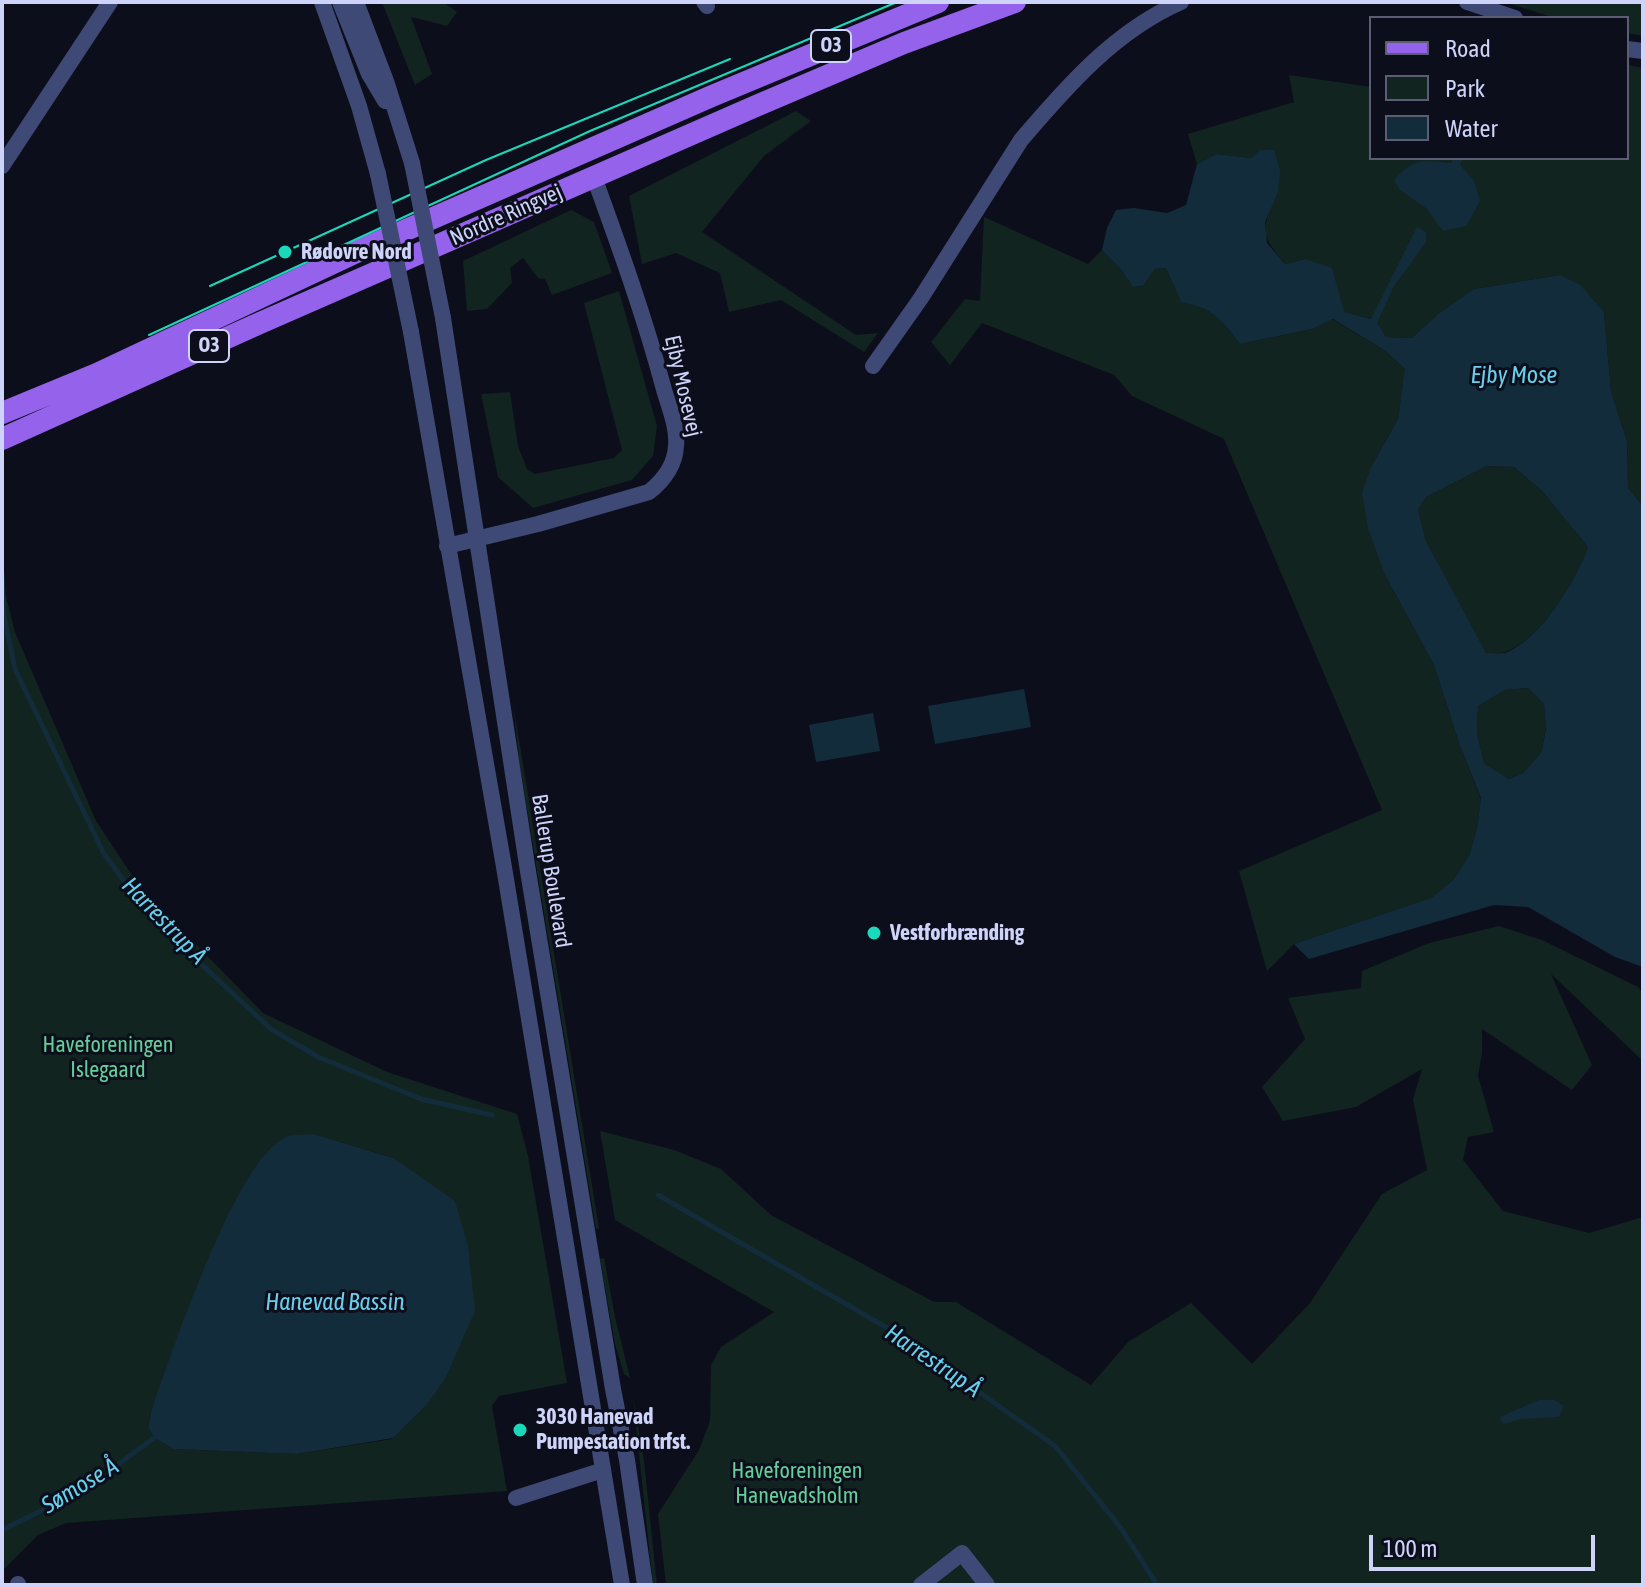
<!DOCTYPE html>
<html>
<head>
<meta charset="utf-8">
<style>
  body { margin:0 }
  #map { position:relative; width:1645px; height:1587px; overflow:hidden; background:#0d0e1b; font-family:"Asap Condensed",sans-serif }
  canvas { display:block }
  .frame { position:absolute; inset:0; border:4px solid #ced3f9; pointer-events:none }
  .legend { position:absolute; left:1369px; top:16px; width:260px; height:144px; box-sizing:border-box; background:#0d0e1b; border:2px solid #5a5d74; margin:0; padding:10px 14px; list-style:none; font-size:24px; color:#ced3f9 }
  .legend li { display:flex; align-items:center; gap:16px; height:40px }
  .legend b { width:40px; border:2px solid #5a5d74 }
  .scale { position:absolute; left:1369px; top:1535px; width:226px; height:36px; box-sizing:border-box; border:4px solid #ced3f9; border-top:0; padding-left:10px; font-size:24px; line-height:28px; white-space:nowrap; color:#ced3f9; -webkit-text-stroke:6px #0d0e1b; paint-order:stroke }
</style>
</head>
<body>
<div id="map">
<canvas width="1645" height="1587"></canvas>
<div class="frame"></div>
<ul class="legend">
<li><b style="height:10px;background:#9562ec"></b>Road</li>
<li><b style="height:22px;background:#11241f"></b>Park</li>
<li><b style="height:22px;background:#122c3b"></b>Water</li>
</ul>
<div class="scale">100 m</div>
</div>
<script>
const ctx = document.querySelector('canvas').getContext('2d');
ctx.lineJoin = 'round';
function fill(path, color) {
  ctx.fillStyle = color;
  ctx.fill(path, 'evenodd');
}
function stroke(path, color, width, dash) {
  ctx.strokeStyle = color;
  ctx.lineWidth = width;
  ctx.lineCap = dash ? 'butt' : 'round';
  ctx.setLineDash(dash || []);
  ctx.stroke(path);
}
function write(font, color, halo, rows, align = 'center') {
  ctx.font = font + ' "Asap Condensed",sans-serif';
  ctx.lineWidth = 6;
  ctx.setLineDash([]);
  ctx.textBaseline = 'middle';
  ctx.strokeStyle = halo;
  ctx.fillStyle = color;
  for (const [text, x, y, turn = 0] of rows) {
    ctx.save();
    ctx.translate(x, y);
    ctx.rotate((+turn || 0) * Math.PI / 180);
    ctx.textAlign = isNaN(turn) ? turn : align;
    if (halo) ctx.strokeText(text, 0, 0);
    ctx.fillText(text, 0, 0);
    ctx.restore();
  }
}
const green = new Path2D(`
  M382,2H443L457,12L447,26L411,17L432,74L415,85Z
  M1504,2H1643V36L1627,33V18H1555Z
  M1628,65L1643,68V506L1628,488L1627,441L1611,391L1604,312L1560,275L1474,289L1438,314L1412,338L1386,337L1371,319L1343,312L1305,259L1285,264C1259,233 1261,229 1278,193L1252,158L1216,154L1197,164L1188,134L1294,102L1289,75L1371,87V158H1627Z
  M796,111L811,121L764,156L702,232L856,335L878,333L864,352L781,300L729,312L720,273L676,253L642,264L629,196Z
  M571,210L594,222L612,273L552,295L545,279L538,278L523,258L510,268L512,283L487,309L467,311L463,261Z
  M984,217L1088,264L1102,250L1119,267L1133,287L1143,286L1155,269L1166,268L1181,302C1214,309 1220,318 1240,344L1312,329L1332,319L1384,350L1406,370L1398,419L1371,467L1385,575L1434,665L1460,746L1481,799L1477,829L1469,856L1453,880L1431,898L1294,944L1267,971L1239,871L1382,810L1224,439L1132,396L1114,375L982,323L950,365L931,342L965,299L980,301Z
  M619,291L657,426L653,456L632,480L533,508L498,477L481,394L510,392L518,446L527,469L535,474L614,458L622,450L584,303Z
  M1487,466L1514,467L1543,492L1588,547C1576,581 1541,639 1505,652C1500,654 1492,653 1486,654L1426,541L1418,510L1426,497Z
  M2,581L15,632L96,821L139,886L263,1013L387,1072L517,1114L528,1156L567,1383L499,1396L492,1406L507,1491L66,1523L38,1535L2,1571ZM314,1134L393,1158L426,1406L392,1439L297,1454L174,1449L154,1438L148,1427L152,1408L203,1273Z
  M1528,688L1544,704L1546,728L1541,753L1523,773L1509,779L1484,763L1477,733L1478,706L1505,690Z
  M513,703L599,1228L596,1229L519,760Z
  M1499,926L1542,940L1638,987L1643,994V1061L1551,974L1592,1065L1572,1090L1482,1029V1053L1478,1076L1494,1132L1468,1137L1463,1160L1503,1211L1589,1233L1643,1217V1585H666L658,1514L699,1450L710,1421L711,1365L721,1347L774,1312L615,1220L600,1131L674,1150L721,1169L771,1215L934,1302H956L1091,1385L1128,1342L1191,1303L1252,1364L1310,1303L1382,1194L1427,1170L1413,1099L1422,1069L1356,1107L1283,1121L1262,1087L1305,1039L1288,998L1361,988L1362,971L1429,943Z
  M604,1258L615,1317L630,1378L624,1374L615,1344L600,1259Z
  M633,1397L644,1461L657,1585H653Z`);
const water = new Path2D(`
  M1260,150H1274L1280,170L1278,193L1265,222L1267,243L1285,264L1305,259L1332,268L1344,312L1371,319L1417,227L1426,232V242L1394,286L1377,323L1386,337L1412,338L1438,314L1474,289L1560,275L1580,285L1604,312L1611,391L1627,441L1628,488L1643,506V967L1615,957L1528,907L1494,905L1309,959L1294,944L1431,898L1453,880L1469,856L1477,829L1481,798L1460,746L1434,665L1385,575L1368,528L1362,493L1371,467L1398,419L1405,369L1384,350L1333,319L1312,329L1240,344C1220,318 1214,309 1181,302L1166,268L1155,269L1143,286L1133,287L1119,267L1102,250L1107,228L1116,210L1134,208L1167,213L1186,205L1197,164L1216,154L1252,158ZM1487,466L1514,467L1543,492L1588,547C1576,581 1540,640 1505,653C1499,654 1491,653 1486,653L1426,541L1418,510L1426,497ZM1528,688L1544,704L1546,729L1541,753L1523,773L1509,779L1484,763L1477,733L1478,706L1505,690Z
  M1454,158H1463L1460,165L1474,181L1480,201L1466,226L1443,231L1426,208L1400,190L1394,180C1413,158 1423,160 1451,163Z
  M1024,689L1031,727L935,744L928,706Z
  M873,713L880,751L816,762L809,725Z
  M314,1134L393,1158L455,1201L468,1246L475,1311L446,1377L426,1406L393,1438L297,1454L174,1449L154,1438L148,1427L152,1408C173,1351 234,1164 284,1138C291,1134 305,1135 314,1134Z
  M1539,1400H1554L1564,1406L1559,1417L1521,1419L1503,1424L1500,1417Z`);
const stream = new Path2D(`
  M2,573L4,616L15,669L104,854L137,898L202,965L271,1029L318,1057L421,1099L492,1115
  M658,1195L896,1333L1055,1446L1121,1528L1157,1585
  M2,1530L85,1489L154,1438`);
const minor = new Path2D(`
  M1467,2L1515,18
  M1627,49L1643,51
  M873,366L921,298L1021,140C1067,86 1115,31 1181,2
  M516,1498L603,1470
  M18,1585V1584
  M921,1585L962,1553L987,1585`);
const tertiary = new Path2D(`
  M322,2L359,106L378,174
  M340,2L369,74L385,101
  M356,2L386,81L412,163
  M704,2L707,6
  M2,166L110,2
  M443,318L527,865L613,1389L627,1460L645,1585
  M411,332L504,867L622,1585
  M447,546L538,524L649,492C664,480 675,466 676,446C678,427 668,405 663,386C644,315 619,246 594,177`);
const primary = new Path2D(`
  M2,413L97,374L367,247L712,96L938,2
  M2,439L260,323L756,106L904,43L1015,2`);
const tram = new Path2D(`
  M210,286L486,160L730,59
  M149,335L590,131L897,2`);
const tertiaryBridge = new Path2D(`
  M412,163L443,318
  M378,174L411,332`);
const markers = [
  [285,252,8,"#1bd8bb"],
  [874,933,8,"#1bd8bb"],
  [520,1430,8,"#1bd8bb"]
];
const shields = [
  [831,46,40],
  [209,346,40]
];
const shieldNames = [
  ["O3",831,46],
  ["O3",209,346]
];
const streetNames = [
  ["Nordre Ringvej",506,215,-24],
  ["Ejby Mosevej",683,386,77],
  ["Ballerup Boulevard",551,871,81]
];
const poiNames = [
  ["Rødovre Nord",301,252],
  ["Vestforbrænding",890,933],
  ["3030 Hanevad",536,1417],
  ["Pumpestation trfst.",536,1442]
];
const parkNames = [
  ["Haveforeningen",108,1045],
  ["Islegaard",108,1070],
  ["Haveforeningen",797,1471],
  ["Hanevadsholm",797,1496]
];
const waterNames = [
  ["Ejby Mose",1514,375],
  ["Harrestrup Å",164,921,46],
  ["Hanevad Bassin",335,1302],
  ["Harrestrup Å",933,1361,34],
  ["Sømose Å",80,1486,-31]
];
fill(green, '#11241f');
fill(water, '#122c3b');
stroke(stream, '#122c3b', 5);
stroke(minor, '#3e4a75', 16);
stroke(tertiary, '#3e4a75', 16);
stroke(primary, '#9562ec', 22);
stroke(tram, '#1bd8bb', 2);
stroke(tertiaryBridge, '#3e4a75', 16);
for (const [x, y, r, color] of markers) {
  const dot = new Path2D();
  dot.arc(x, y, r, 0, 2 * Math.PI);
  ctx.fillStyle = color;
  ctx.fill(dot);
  stroke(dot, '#0d0e1b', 3);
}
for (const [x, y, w] of shields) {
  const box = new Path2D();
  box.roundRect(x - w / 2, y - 16, w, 32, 6);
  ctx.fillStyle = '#0d0e1b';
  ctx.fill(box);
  stroke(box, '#ced3f9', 2);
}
write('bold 20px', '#ced3f9', null, shieldNames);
write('22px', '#ced3f9', '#0d0e1b', streetNames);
write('bold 22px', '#ced3f9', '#0d0e1b', poiNames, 'left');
write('22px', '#64cf99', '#0d0e1b', parkNames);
write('italic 24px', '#68d0ec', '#0d0e1b', waterNames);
</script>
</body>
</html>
